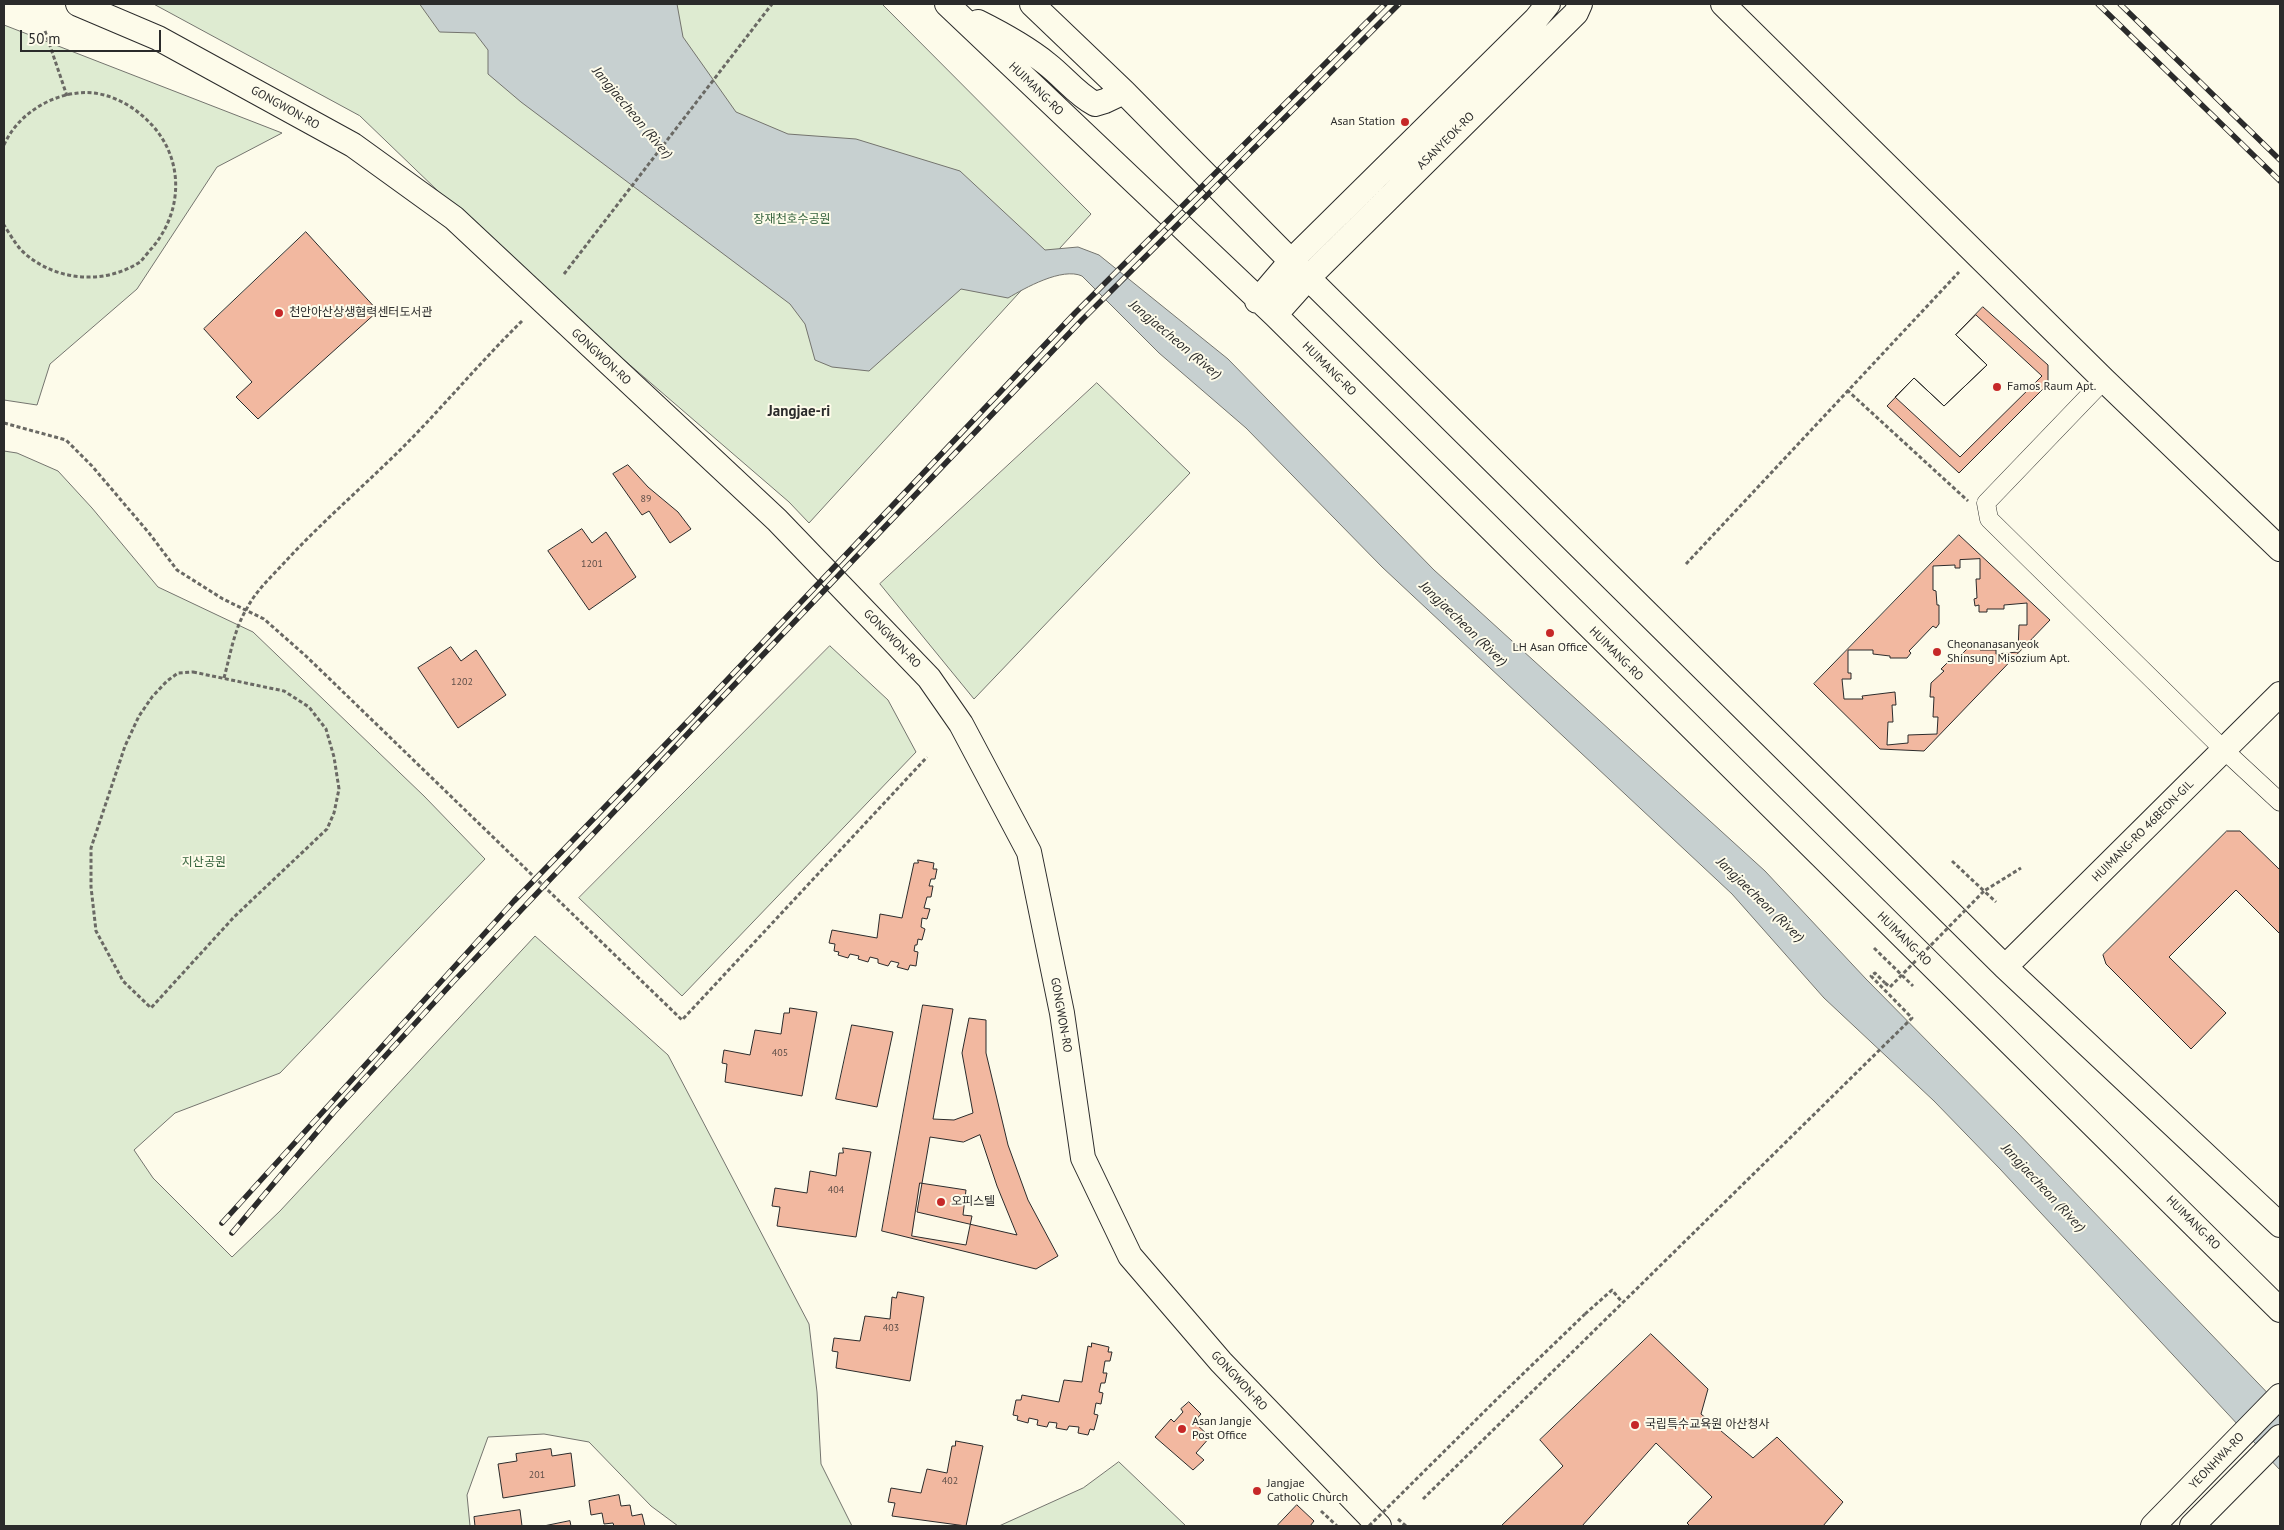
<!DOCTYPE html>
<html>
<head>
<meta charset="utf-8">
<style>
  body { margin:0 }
  #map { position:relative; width:2284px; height:1530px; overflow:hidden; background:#fdfbea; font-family:"PT Sans",sans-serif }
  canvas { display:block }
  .frame { position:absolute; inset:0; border:5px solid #2b2b2b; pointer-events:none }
  .scale { position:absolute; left:20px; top:30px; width:141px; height:22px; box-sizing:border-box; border:2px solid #2b2b2b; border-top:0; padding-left:6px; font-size:15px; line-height:18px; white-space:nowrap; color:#2b2b2b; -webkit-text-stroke:4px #fdfbea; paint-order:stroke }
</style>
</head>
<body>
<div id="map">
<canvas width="2284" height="1530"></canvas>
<div class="frame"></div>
<div class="scale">50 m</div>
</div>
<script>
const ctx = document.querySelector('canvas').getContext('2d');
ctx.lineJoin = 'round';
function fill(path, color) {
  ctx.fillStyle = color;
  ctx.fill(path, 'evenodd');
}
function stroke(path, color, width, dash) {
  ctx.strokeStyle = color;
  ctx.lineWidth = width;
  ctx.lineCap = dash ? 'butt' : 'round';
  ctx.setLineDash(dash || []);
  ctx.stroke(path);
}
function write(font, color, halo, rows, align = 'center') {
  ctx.font = font + ' "PT Sans","Noto Sans KR",sans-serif';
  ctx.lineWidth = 4;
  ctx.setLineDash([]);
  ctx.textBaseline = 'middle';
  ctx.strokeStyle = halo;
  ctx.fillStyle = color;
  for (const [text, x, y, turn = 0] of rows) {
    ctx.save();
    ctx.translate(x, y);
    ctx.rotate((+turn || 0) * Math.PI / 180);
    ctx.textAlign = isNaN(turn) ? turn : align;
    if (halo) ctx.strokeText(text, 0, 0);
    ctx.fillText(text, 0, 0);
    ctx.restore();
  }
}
const green = new Path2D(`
  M154,4H882L1091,214L809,523L789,502L580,322L466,218L360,116Z
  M4,25L282,133L217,167L137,289L50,364L37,405L4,400Z
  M1097,383L1190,473L974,699L880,584Z
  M4,451L17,453L58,471L92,508L158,587L253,632L424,796L485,859L280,1073L175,1113L134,1150L153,1178L232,1257L280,1211L535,936L668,1055L809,1324L817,1392L821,1464L852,1526H678L651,1506L589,1442L544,1434L488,1437L467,1495L470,1526H4Z
  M830,646L888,700L916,752L682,996L579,898Z
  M1119,1462L1186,1526H999L1083,1488Z`);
const water = new Path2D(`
  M420,4H677L683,37L736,112L788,134L856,139L960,171L1045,250L1078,247L1099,255L1228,359L1434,570L1765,871L1866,979L2015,1130L2280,1406V1470L2000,1169L1934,1101L1824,998L1732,894L1382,567L1246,428L1159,353L1082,276C1062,267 1025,288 1008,298L961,289L869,371L832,367L815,360L805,324L790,304L521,102L488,74V50L475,33L440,32Z`);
const building = new Path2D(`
  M306,232L378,311L258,419L236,397L252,382L204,329Z
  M1983,307L2048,365V384L1959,473L1887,406L1914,378L1944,406L1987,365L1956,335Z
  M1976,315L2042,376L1960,457L1895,397L1914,378L1944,406L1987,365L1956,335Z
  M628,465L648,487L678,512L691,529L670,543L649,511L642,515L613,474Z
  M582,529L592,543L606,532L636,577L589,610L548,551Z
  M1959,535L2050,620L1924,751L1880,749L1814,684Z
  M1980,559V579H1976L1977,598L1974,599L1975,606L1979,605V612H1987V609H2004V605L2027,603V625H2019L2018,652L1996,654V650H1980L1979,647H1969L1956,660L1953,657L1941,669L1944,671L1931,683L1930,697H1934L1933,717H1938L1937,734L1908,735V743L1887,745L1888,722H1893L1892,705H1896L1895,692L1862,696L1863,699H1844L1842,679H1851V673H1848V650H1873V654L1890,656V658H1907L1911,653L1909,651L1933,626L1936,628L1939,624V605H1937L1936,591L1933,590V566L1955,565V568H1960V560Z
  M451,647L461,661L476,650L506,695L458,728L418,668Z
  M2227,831H2240L2280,870V934L2236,890L2169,957L2226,1013L2191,1049L2106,964L2103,955Z
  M918,860L934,863L933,869H937L935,879H931L929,886H933L931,897H927L924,908L930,909L927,919L922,918L921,927L925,929L922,940L918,939L917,945H915L914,951L918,952L916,966L910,965L908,970L897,967L899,963L891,961L888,966L878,963V959L870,957L868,962L858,959L859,956L850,954L848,958L838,955L839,952L834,951L835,944L829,943L832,930L877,938L880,914L902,918L914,863H918Z
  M923,1005L953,1009L933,1119L954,1120L973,1113L962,1053L969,1018L986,1020V1053L1008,1145L1028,1200L1058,1256L1036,1269L882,1231ZM980,1135L997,1186L1017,1235L917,1212L930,1137L963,1142Z
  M790,1008L817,1012L802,1096L725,1082L727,1064L722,1063L724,1050L750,1055L755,1030L781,1034L784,1013H789Z
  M852,1025L893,1032L877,1107L836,1099Z
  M843,1148L871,1152L856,1237L777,1226L780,1207L772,1206L775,1188L807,1193L810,1171L836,1176L839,1153H843Z
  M920,1183L966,1190L963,1215L972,1216L966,1245L912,1236Z
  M898,1292L924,1297L910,1381L836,1368L838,1352L832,1351L834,1338L860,1341L865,1316L890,1319L892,1297L896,1298Z
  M1651,1334L1708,1389L1701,1414L1753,1458L1777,1437L1843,1502L1823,1526H1690L1687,1523L1712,1497L1656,1443L1582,1526H1501L1563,1466L1540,1440Z
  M1092,1343L1109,1347L1108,1352H1112L1110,1361H1105L1103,1373H1107L1105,1383H1101L1099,1392L1103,1393L1101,1404L1096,1403L1094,1414L1098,1415L1094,1430L1090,1429L1088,1435L1078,1433L1079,1427L1069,1426L1067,1430L1056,1428L1057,1423L1049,1422L1047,1427L1037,1425L1038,1420L1029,1418L1028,1423L1017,1420L1018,1416L1013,1415L1016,1400H1021L1022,1395L1059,1402L1064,1380L1082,1382L1088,1346L1091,1347Z
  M1189,1402L1201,1414L1194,1422L1210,1437L1196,1453L1204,1460L1193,1470L1155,1437L1171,1419L1174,1422L1183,1412L1181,1409Z
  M956,1441L983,1446L966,1526L892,1516L895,1503L888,1502L891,1488L921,1493L927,1469L947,1473L952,1446H955Z
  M551,1449L552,1456L571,1453L575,1486L503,1498L498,1464L517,1461L516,1454Z
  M619,1495L621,1506L630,1505L632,1516L642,1514L645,1526H614L613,1523L604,1524L602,1513L591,1515L589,1501Z
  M1297,1505L1314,1521L1310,1526H1277Z
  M520,1510L522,1526H475L474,1517Z
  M570,1521L571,1526H544Z`);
const path = new Path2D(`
  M45,31L67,96
  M4,145C16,117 47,96 78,93C103,90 128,102 146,119C184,154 185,209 152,248C148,252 144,258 140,262C103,286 53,281 21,250C15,243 9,233 4,225
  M564,274L772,4
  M1847,390L1968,501
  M4,423L66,440L92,466L149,533L177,570L223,599L264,619L307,657L682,1020L927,757
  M1686,564L1959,272
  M193,672L284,691L309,707L326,729L334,757L339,789L334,813L327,829L234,917L151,1008L123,981L96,931L91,887V848L125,746L139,716L152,697L167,681L178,673Z
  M224,678C230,656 234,630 246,610C255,592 270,578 284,563C319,525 358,491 395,455C439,412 478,364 522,321
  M1952,861L1984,891L2021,868
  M1874,948L1913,986
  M1585,1314L1612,1290L1622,1302
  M1423,1499L1912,1018L1871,976L1875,973L1885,983
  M1321,1511L1337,1526
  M1398,1519L1406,1526`);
const street = new Path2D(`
  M2104,380L1986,503L1989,519L2224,750L2280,802`);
const secondary = new Path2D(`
  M78,4L158,38L353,145L454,218L777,520L929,678L961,724L1029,852L1062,1013L1083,1158L1130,1256L1221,1362L1379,1526
  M947,4L1275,315L2280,1310
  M1032,4L1124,92L1291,261L2005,967L2280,1225
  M1723,4L2104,380L2280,549
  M978,22C1002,34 1026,47 1047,64C1064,77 1076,94 1095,104L1105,101L1124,92
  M1257,301L1291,261L1536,19L1548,4
  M1275,315L1309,277L1576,13L1580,4
  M2005,967L2280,694
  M2153,1526L2280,1396
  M2192,1526L2280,1437`);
const rail = new Path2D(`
  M2098,4L2280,181
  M2120,4L2280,160
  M222,1223L514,901L691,718L1075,313L1385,4
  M232,1233L334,1112L454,981L698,723L1082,320L1399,4`);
const pathBridge = new Path2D(`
  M1885,983L1890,987L1984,891L1996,902
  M1369,1526L1500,1396L1585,1314`);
const markers = [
  [1405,122,5,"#c62828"],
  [279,313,5,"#c62828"],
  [1997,387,5,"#c62828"],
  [1550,633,5,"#c62828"],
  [1937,652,5,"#c62828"],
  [941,1202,5,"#c62828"],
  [1635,1425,5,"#c62828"],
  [1182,1429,5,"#c62828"],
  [1257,1491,5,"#c62828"]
];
const numberNames = [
  ["89",646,499],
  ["1201",592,564],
  ["1202",462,682],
  ["405",780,1053],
  ["404",836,1190],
  ["403",891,1328],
  ["201",537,1475],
  ["402",950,1481]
];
const streetNames = [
  ["HUIMANG-RO",1036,89,44],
  ["GONGWON-RO",285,108,29],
  ["ASANYEOK-RO",1446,141,-45],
  ["GONGWON-RO",601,357,43],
  ["HUIMANG-RO",1329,369,45],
  ["GONGWON-RO",892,639,46],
  ["HUIMANG-RO",1616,654,45],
  ["HUIMANG-RO 46BEON-GIL",2143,831,-45],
  ["HUIMANG-RO",1904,939,45],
  ["GONGWON-RO",1061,1015,80],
  ["HUIMANG-RO",2193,1223,45],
  ["GONGWON-RO",1239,1381,47],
  ["YEONHWA-RO",2217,1461,-46]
];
const poiNames = [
  ["Asan Station",1395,122,"right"],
  ["천안아산상생협력센터도서관",289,313],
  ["Famos Raum Apt.",2007,387],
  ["Cheonanasanyeok",1947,645],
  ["Shinsung Misozium Apt.",1947,659],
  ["LH Asan Office",1550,648,"center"],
  ["오피스텔",951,1202],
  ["Asan Jangje",1192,1422],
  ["Post Office",1192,1436],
  ["국립특수교육원 아산청사",1645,1425],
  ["Jangjae",1267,1484],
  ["Catholic Church",1267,1498]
];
const parkNames = [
  ["장재천호수공원",792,220],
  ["지산공원",204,863]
];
const waterNames = [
  ["Jangjaecheon (River)",632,113,50],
  ["Jangjaecheon (River)",1175,340,40],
  ["Jangjaecheon (River)",1463,624,44],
  ["Jangjaecheon (River)",1760,900,44],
  ["Jangjaecheon (River)",2043,1188,47]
];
const quarterNames = [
  ["Jangjae-ri",799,412]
];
fill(green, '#deebd1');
stroke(green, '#74746e', 1);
fill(water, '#c7d0d0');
stroke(water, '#74746e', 1);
fill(building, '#f2b8a0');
stroke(building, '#2b2b2b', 1);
stroke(street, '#2b2b2b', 19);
stroke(secondary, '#2b2b2b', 26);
stroke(path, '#6a6964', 3, [4, 2.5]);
stroke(street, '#fdfbea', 18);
stroke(secondary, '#fdfbea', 24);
stroke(rail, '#2b2b2b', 5.5);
stroke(rail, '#fdfbea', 4, [11]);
stroke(pathBridge, '#6a6964', 3, [4, 2.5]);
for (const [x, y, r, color] of markers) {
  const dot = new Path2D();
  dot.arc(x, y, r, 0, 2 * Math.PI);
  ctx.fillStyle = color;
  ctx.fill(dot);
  stroke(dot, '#fdfbea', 2);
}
write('10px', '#5d4e48', null, numberNames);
write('12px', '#2b2b2b', '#fdfbea', streetNames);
write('12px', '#2b2b2b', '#fdfbea', poiNames, 'left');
write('12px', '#34623c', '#fdfbea', parkNames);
write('italic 14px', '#2b2b2b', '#fdfbea', waterNames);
write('bold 15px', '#2b2b2b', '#fdfbea', quarterNames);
</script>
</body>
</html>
